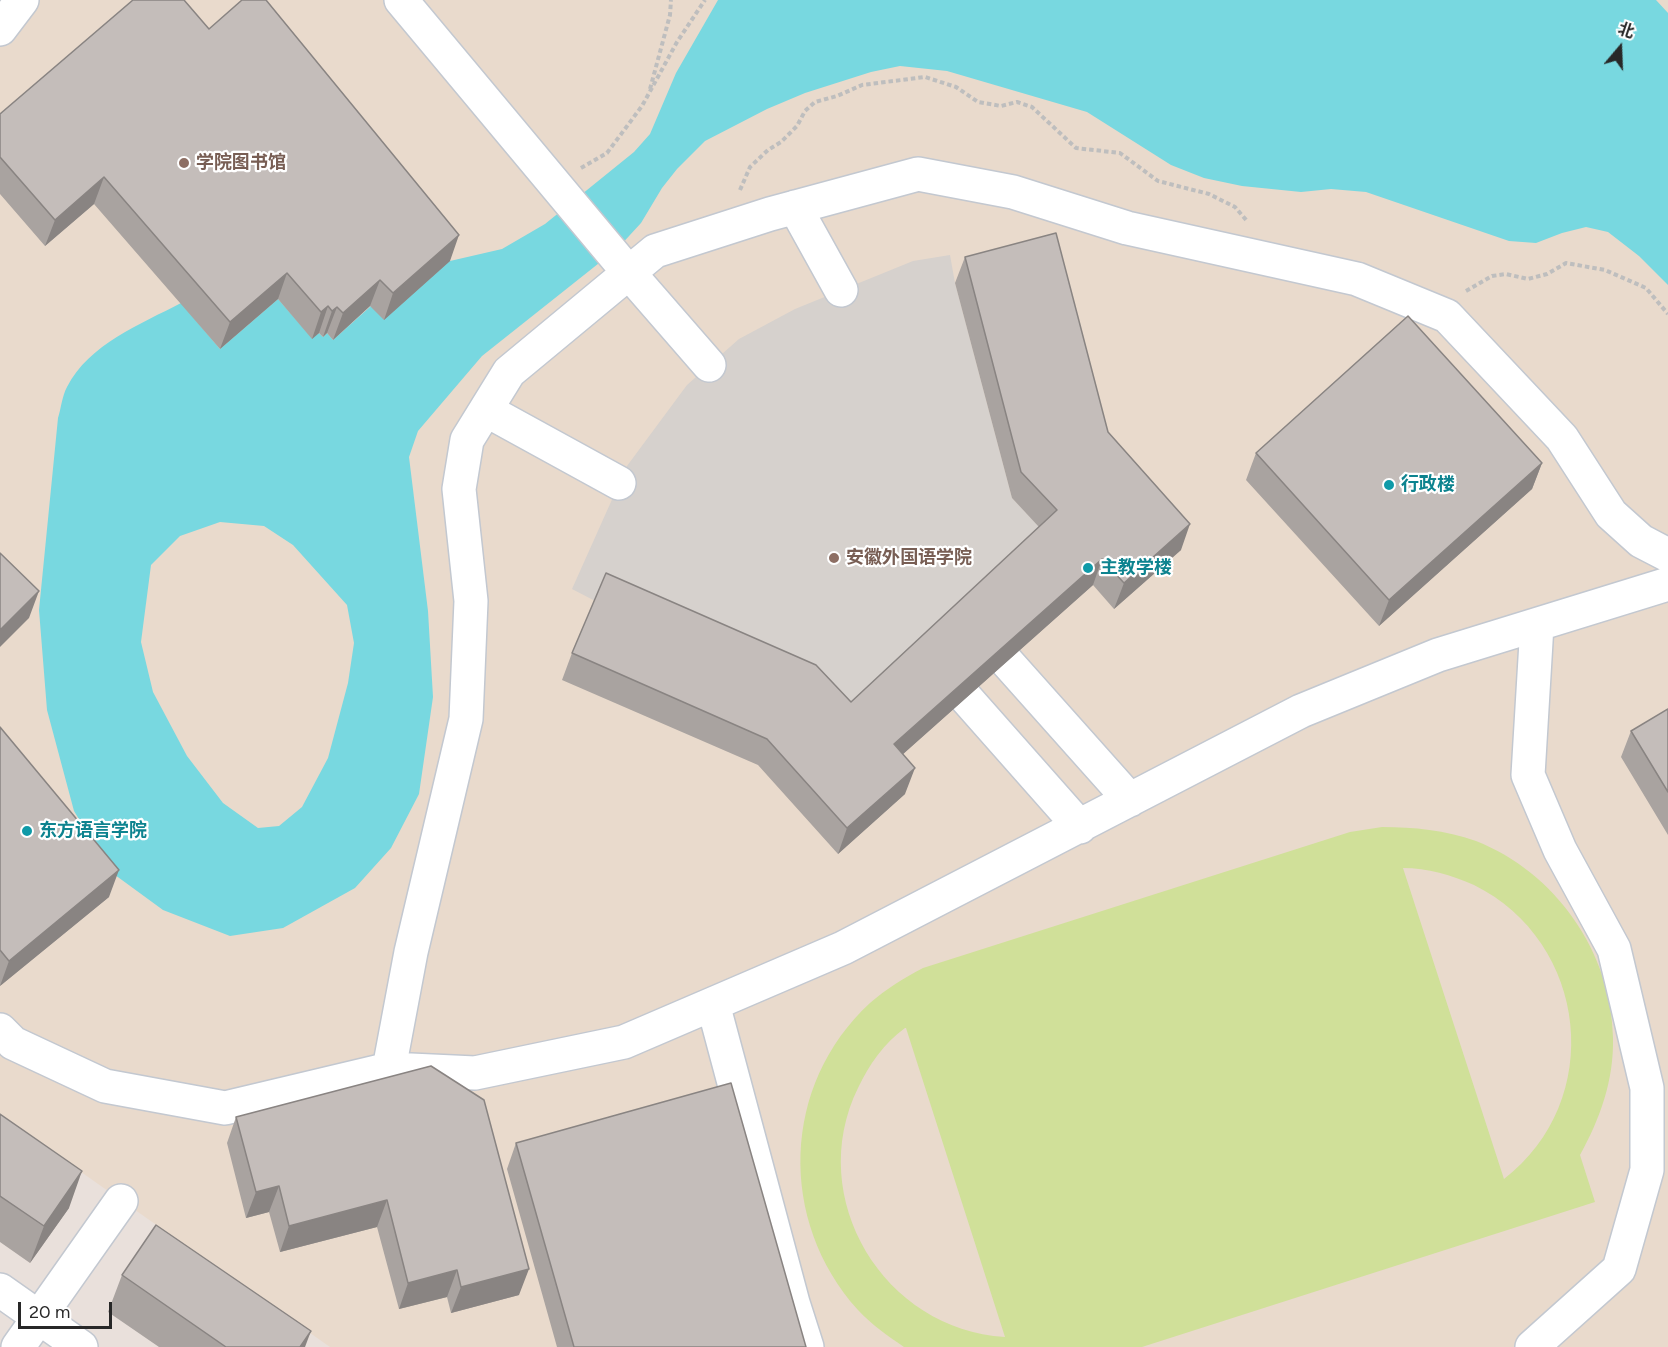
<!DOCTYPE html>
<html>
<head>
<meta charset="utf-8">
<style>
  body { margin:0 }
  #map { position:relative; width:1668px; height:1347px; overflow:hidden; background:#e9e0db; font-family:Figtree,"Noto Sans SC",sans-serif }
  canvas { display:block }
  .north { position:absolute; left:1590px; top:18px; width:60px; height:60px; -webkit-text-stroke:4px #fff; paint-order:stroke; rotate:19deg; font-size:16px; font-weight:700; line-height:24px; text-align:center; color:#282828 }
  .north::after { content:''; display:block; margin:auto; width:21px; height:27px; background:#282828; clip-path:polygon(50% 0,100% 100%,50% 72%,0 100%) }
  .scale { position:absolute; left:18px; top:1302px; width:94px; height:27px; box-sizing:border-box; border:3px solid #282828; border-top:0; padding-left:8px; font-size:18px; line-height:21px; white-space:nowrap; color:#282828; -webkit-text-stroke:4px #fff; paint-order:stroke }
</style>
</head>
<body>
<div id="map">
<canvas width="1668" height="1347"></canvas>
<div class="north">北</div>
<div class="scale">20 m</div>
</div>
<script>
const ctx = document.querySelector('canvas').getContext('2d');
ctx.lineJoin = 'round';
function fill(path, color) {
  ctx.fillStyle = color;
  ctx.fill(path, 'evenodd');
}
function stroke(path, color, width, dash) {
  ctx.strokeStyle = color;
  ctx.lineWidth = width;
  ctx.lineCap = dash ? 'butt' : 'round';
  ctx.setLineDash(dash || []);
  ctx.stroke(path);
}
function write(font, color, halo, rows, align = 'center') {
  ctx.font = font + ' Figtree,"Noto Sans SC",sans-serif';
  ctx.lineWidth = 4.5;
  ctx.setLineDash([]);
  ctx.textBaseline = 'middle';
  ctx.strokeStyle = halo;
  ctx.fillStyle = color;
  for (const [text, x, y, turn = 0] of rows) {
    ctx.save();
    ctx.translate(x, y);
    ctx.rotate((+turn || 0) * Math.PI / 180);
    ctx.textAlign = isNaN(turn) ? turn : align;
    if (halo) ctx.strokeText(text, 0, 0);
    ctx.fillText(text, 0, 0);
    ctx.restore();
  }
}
const education = new Path2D(`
  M0,0H1668V1347H330L0,1115Z`);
const pitch = new Path2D(`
  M1382,827C1414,827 1445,830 1476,841C1555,872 1612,952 1613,1038C1614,1080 1600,1119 1580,1155L1595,1202L1142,1347H904C888,1336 872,1325 858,1310C778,1221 781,1085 870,1003C886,989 904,978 923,968L1350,832ZM1403,868C1427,868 1452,875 1474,885C1589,942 1606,1101 1504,1179ZM905,1028H906L1005,1337C884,1330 804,1198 858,1088C869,1065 884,1043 905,1028Z`);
const plaza = new Path2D(`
  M950,255L955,283L1012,498L1048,536L842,729L572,589L627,466L687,385L739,339L795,309L913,261Z`);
const water = new Path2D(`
  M718,0H1656L1668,13V285L1639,256L1608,232L1586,227L1562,233L1536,243L1509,241L1366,192L1331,189L1301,192L1242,186L1204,178L1171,165L1087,112L947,71L900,66L871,72L805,93L767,109L705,141L677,169L662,188L641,223L618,248L482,356L418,431L409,457L428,611L433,697L419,794L391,848L355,888L283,928L230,936L163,910L111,872L74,811L47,710L39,610L58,418C61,409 62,396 67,387C89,344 141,324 181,303L220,349L278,299L312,338L319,333L323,337L327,333L333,340L371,306L450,261L502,249L545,224L634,152L650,134L676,73ZM220,522L264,526L293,545L347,605L354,643L348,683L328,758L302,807L279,826L258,828L223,803L187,756L153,692L141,642L151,565L180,536Z`);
const path = new Path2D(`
  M650,89L670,15L671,0
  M581,168L607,153L642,106L677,42L705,0
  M740,190L750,167L768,150L781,142L797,126L805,111L815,102L837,96L862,85L925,77L956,87L978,102L1001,106L1017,102L1032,107L1076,148L1120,153L1158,181L1209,194L1235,207L1247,221
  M1466,291L1492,276L1506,274L1528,279L1547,274L1566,263L1605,270L1646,288L1668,314`);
const minor = new Path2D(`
  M401,0L629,273L709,365
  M0,29L22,0
  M795,207L841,290
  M486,410L619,483
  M1007,662L1130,800
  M966,698L1080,827
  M713,1004L793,1303L807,1347
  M0,1030L13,1043L105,1086L225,1108L389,1069L475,1073L624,1042L843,948L1301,711L1438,655L1668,584
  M389,1069L411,952L466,719L471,601L459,489L467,440L509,372L655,251L770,214L918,174L1013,192L1127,228L1357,279L1447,316L1562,438L1611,514L1641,541L1668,555
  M0,1290L81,1347
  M18,1347L121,1201
  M1532,1347L1619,1269L1647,1170V1088L1614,949L1560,850L1528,775L1537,625`);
const wall = new Path2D(`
  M209,29L450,261L384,320L370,306L333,340L327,333L323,337L319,333L312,339L278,299L220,349L94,204L45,246L0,194V114Z
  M965,257L1108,432L1181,550L1114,609L1093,585L903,754L905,794L838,854L758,765L562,680L572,653L851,702L1039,527L1012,498L955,283Z
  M1256,453L1542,463L1532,489L1379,626L1246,480Z
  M1668,709V835L1621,757L1631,731Z
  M0,727L109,897L0,986Z
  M431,1066L519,1295L451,1313L447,1297L399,1309L377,1227L280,1252L269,1212L246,1218L227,1143L236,1117Z
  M0,1114L69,1208L30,1263L0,1242Z
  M516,1143L806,1347H557L507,1169Z
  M122,1275L305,1347H159L108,1312Z`);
const shadedWall = new Path2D(`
  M104,177L94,204L45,246L55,220Z
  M459,235L450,261L384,320L393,293Z
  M287,273L278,299L220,349L230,322Z
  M380,280L370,306L333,340L343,313Z
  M328,306L319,333L312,339L321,312Z
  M337,307L327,333L323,337L332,311Z
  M1542,463L1532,489L1379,626L1389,600Z
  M1190,524L1181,550L1114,609L1124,583Z
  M1102,559L1093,585L884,771L894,744Z
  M39,591L29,618L0,647V630Z
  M915,768L905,794L838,854L847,828Z
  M119,870L109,897L0,986L9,961Z
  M82,1171L69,1208L30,1263L44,1226Z
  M279,1186L269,1212L246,1218L256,1192Z
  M387,1200L377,1227L280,1252L289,1226Z
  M529,1269L519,1295L451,1313L461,1287Z
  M457,1270L447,1297L399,1309L408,1283Z
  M311,1331L305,1347H300Z`);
const building = new Path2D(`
  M133,0H184L209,29L242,0H266L459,235L393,293L380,280L343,313L337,307L332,311L328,306L321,312L287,273L230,322L104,177L55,220L0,157V114Z
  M1056,233L1108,432L1190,524L1124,583L1102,559L894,744L915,768L847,828L767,739L572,653L606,573L816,665L851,702L1057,510L1021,472L965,257Z
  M1408,316L1542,463L1389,600L1256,453Z
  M0,553L39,591L0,630Z
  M1668,709V792L1631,731Z
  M0,727L119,870L9,961L0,950Z
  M431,1066L484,1100L529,1269L461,1287L457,1270L408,1283L387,1200L289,1226L279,1186L256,1192L236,1117Z
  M731,1083L806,1347H574L516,1143Z
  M0,1114L82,1171L44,1226L0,1196Z
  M156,1225L311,1331L300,1347H226L122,1275Z`);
const markers = [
  [184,163,6,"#8d6e63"],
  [1389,485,6,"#0f9aa8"],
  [834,558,6,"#8d6e63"],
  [1088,568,6,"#0f9aa8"],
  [27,831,6,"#0f9aa8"]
];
const educationNames = [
  ["学院图书馆",196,163],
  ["安徽外国语学院",846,558]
];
const cultureNames = [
  ["行政楼",1401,485],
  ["主教学楼",1100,568],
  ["东方语言学院",39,831]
];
fill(education, '#e9dacc');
fill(pitch, '#d0e099');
fill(plaza, '#d6d1cd');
fill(water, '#78d8e0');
stroke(minor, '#c3c8d0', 36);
stroke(path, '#bebebe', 4, [4.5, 3]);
stroke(minor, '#fff', 33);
fill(wall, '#a9a3a0');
fill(shadedWall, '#898482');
fill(building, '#c4bdba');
stroke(building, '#898482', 1.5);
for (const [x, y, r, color] of markers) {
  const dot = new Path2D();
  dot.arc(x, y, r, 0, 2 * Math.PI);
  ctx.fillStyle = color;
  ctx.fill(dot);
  stroke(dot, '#fff', 2);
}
write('bold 18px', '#785e54', '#fff', educationNames, 'left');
write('bold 18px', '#0d838f', '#fff', cultureNames, 'left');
</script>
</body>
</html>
